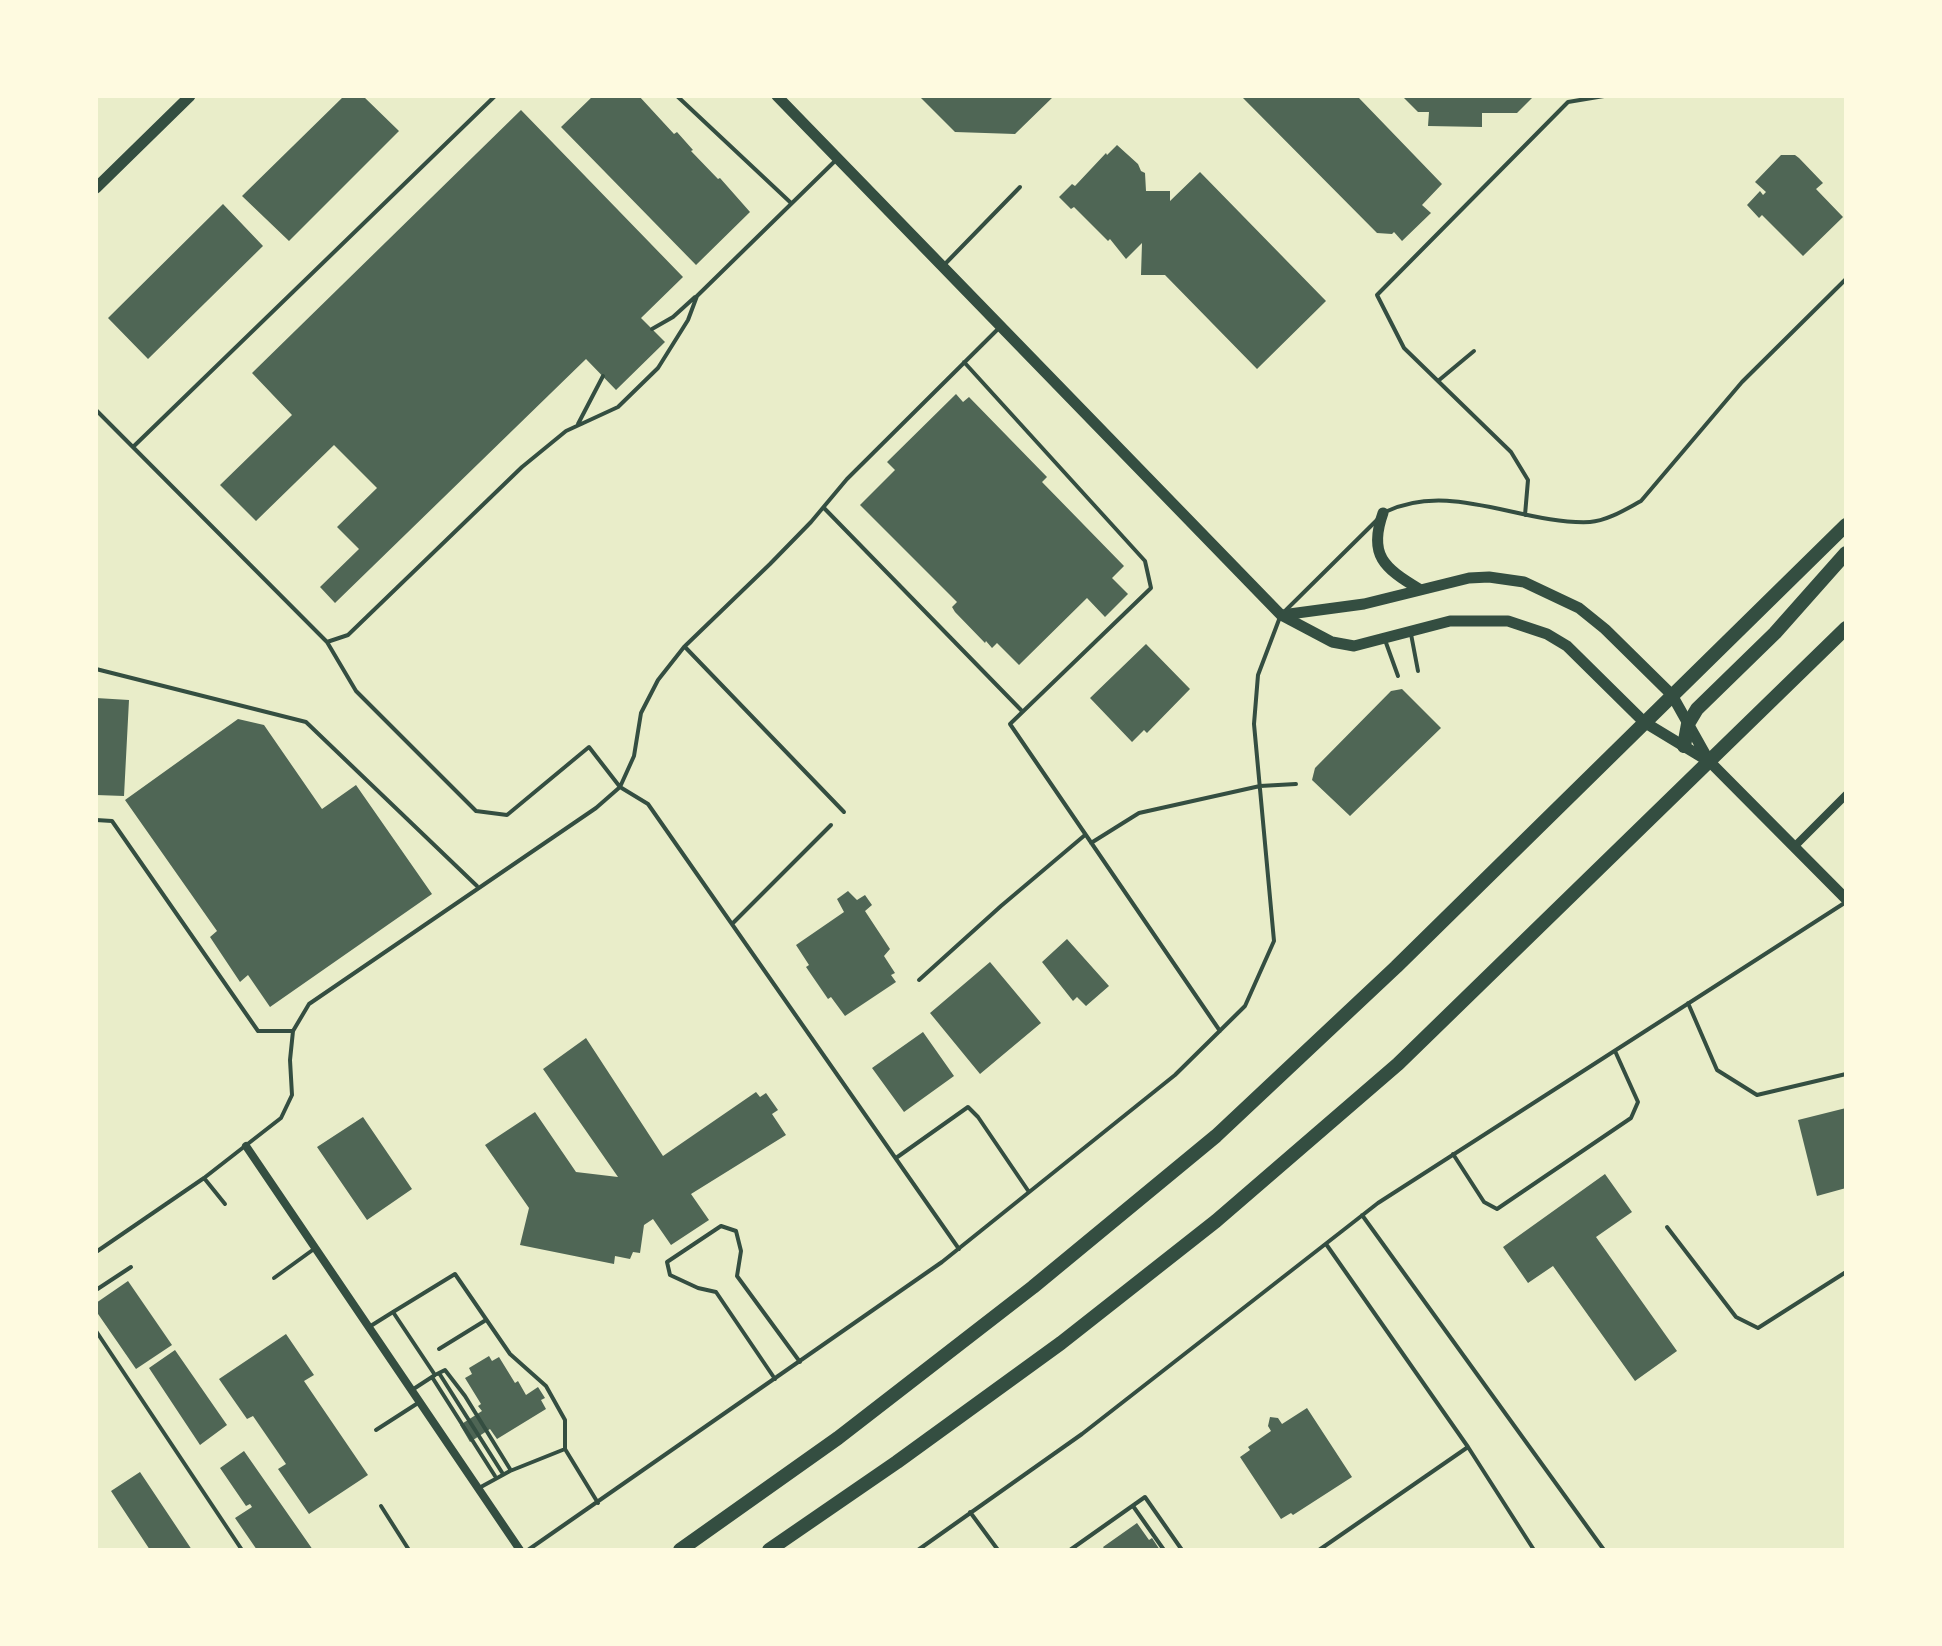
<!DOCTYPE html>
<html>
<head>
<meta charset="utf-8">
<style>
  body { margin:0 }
  #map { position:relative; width:1942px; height:1646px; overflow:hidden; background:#e9edc9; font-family:"Fira Sans Condensed",sans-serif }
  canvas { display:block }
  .frame { position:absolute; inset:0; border:98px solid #fefae0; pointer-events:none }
</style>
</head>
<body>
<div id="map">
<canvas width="1942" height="1646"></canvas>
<div class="frame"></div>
</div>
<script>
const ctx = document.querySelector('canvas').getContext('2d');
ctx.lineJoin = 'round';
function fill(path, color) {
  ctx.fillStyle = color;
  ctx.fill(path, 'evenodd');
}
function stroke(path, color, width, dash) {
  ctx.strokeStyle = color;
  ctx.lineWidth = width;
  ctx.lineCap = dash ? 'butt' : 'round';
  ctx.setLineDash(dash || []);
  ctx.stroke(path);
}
const building = new Path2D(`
  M344,96H363L399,131L289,241L242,196Z
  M593,96H639L674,134L677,132L693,150L691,151L718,179L720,178L750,212L696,265L561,127Z
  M919,96H1054L1015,134L955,132Z
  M1241,96L1359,98L1442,184L1422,205L1431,213L1402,241L1394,232L1392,234L1377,233Z
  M1402,96H1534L1517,113H1482V127L1428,126L1429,112H1418Z
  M521,110L683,277L641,318L665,342L616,390L586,359L335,603L320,587L359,549L337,527L377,488L334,445L256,521L220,485L292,415L252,373Z
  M1117,145L1138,164L1141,171L1145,173L1146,191H1170V201L1200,172L1326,301L1257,369L1165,275H1141L1142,243L1126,259L1110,239L1108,241L1074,207L1071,209L1059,197L1072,184L1075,186L1106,153L1107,155Z
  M1781,155H1795L1799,158L1823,183L1816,189L1843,217L1803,256L1762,215L1759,218L1747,205L1760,191L1763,195L1766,192L1755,182Z
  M223,204L263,246L148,359L108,318Z
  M956,394L963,402L969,397L1047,477L1042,482L1124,566L1112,578L1128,594L1105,617L1087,598L1019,665L997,643L992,648L986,641L985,643L955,612L952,607L957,602L860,505L895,470L887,462Z
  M1146,644L1190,689L1147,733L1144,730L1132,742L1090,698Z
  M1402,689L1441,728L1350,816L1312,780L1315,768L1391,691Z
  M96,698L129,700L124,796L96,795Z
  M238,719L264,725L322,809L356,785L432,894L270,1007L248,975L240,982L210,937L217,931L125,800Z
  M848,891L857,900L865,895L872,905L865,911L890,949L884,956L895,973L891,975L896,982L845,1016L831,997L828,999L806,967L809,965L796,945L844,912L837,899Z
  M1067,939L1109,986L1086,1006L1077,997L1073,1001L1042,962Z
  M990,962L1041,1023L980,1074L930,1013Z
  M923,1032L954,1076L904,1112L872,1068Z
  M586,1038L663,1156L756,1092L760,1097L766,1093L778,1110L772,1114L786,1135L691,1194L709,1220L671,1245L653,1219L644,1225L640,1253L633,1252L630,1259L615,1256L614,1264L520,1245L529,1208L485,1145L535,1112L576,1172L618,1177L543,1069Z
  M1846,1108V1188L1817,1196L1798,1120Z
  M363,1117L412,1189L367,1220L317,1147Z
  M1605,1174L1632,1212L1596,1237L1677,1351L1635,1381L1553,1266L1528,1283L1503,1247Z
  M128,1281L172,1345L136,1369L96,1311V1303Z
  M286,1334L314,1375L304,1381L368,1475L309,1514L278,1469L286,1464L253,1416L247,1419L219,1379Z
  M175,1350L227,1425L200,1445L149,1368Z
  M489,1356L492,1361L499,1357L515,1383L518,1381L526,1395L538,1387L545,1398L541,1400L546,1409L497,1439L490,1429L470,1442L460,1425L482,1411L478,1406L481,1404L465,1378L472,1374L469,1368Z
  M1307,1408L1352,1477L1293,1515L1291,1513L1281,1519L1240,1457L1250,1450L1248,1447L1271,1431L1268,1426L1270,1417L1278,1418L1282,1424Z
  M244,1451L313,1550H257L235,1518L252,1507L250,1504L246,1506L220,1468Z
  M140,1472L192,1550H150L111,1491Z
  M1137,1523L1149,1540L1152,1538L1160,1550H1105L1103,1547Z`);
const service = new Path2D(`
  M677,96L790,202
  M945,264L1020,187
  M652,329L673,317L695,297
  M964,362L1145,561L1151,588L1010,724L1220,1031
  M1438,381L1474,351
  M96,410L327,642L356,691L476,811L507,815L589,747L620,787L648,804L959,1249
  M578,424L603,376
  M133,447L495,96
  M824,508L1021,710
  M1385,512C1451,480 1521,525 1590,522C1607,521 1626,509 1641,501L1742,382L1846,279
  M1525,515L1528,480L1511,452L1404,348L1377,295L1568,102L1604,96
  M1286,610L1379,518
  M1411,634L1418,671
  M1385,640L1398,676
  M327,642L348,635L522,467L566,431L618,407L658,368L688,320L697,296L835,161
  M685,647L844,812
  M96,669L306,722L477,886
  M96,820L112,821L258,1031H293
  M1091,843L1139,813L1260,786L1296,784
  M732,924L831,825
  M919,980L1001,906L1085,835
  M1688,1003L1717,1070L1757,1095L1846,1074
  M1453,1154L1484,1202L1497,1209L1631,1118L1638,1102L1615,1051
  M896,1158L968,1107L978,1117L1029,1192
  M204,1178L225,1204
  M1362,1215L1604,1550
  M1667,1227L1736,1317L1758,1328L1846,1272
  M1326,1244L1468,1447L1534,1550
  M96,1252L204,1178L281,1118L292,1095L290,1060L293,1031L309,1004L596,808L620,787L634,756L641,713L658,680L684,647L770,564L811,522L847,479L998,329
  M274,1278L314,1249
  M96,1290L131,1267
  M369,1327L393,1312
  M96,1331L242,1550
  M439,1349L486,1320
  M439,1373L445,1370L465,1396L510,1469
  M437,1374L439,1373L503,1474
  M432,1377L495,1476
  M775,1379L716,1292L698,1288L670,1275L667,1262L721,1226L736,1231L741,1251L737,1276L800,1362
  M412,1390L435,1375L393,1312L455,1274L510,1354L546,1386L565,1420V1449
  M376,1430L418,1403
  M479,1488L510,1471L565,1449L598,1503
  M381,1506L409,1550
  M1133,1506L1164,1550
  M970,1512L998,1550
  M528,1550L942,1262L1175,1075L1245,1006L1274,941L1254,724L1258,675L1280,617
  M918,1550L1082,1434L1378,1203L1846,902
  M1070,1550L1145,1497L1182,1550
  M1319,1550L1468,1447`);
const minor = new Path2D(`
  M1794,847L1846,795
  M246,1146L520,1550`);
const tertiary = new Path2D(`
  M777,96L1281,615L1332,642L1354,646L1450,621H1508L1547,634L1567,646L1644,722L1710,762L1846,899
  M96,188L190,96
  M1383,513C1368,555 1384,568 1419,589
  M1282,615L1364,604L1469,578L1489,577L1524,582L1579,608L1605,629L1672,695L1709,761`);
const primary = new Path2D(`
  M1684,746L1688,724L1697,709L1775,633L1846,553
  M680,1550L838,1438L1033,1287L1216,1136L1396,967L1846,525
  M769,1550L897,1462L1061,1343L1216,1221L1398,1064L1846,628`);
fill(building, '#4f6655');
stroke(service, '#344e41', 4);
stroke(minor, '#344e41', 8);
stroke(tertiary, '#344e41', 11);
stroke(primary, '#344e41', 14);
</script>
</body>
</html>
